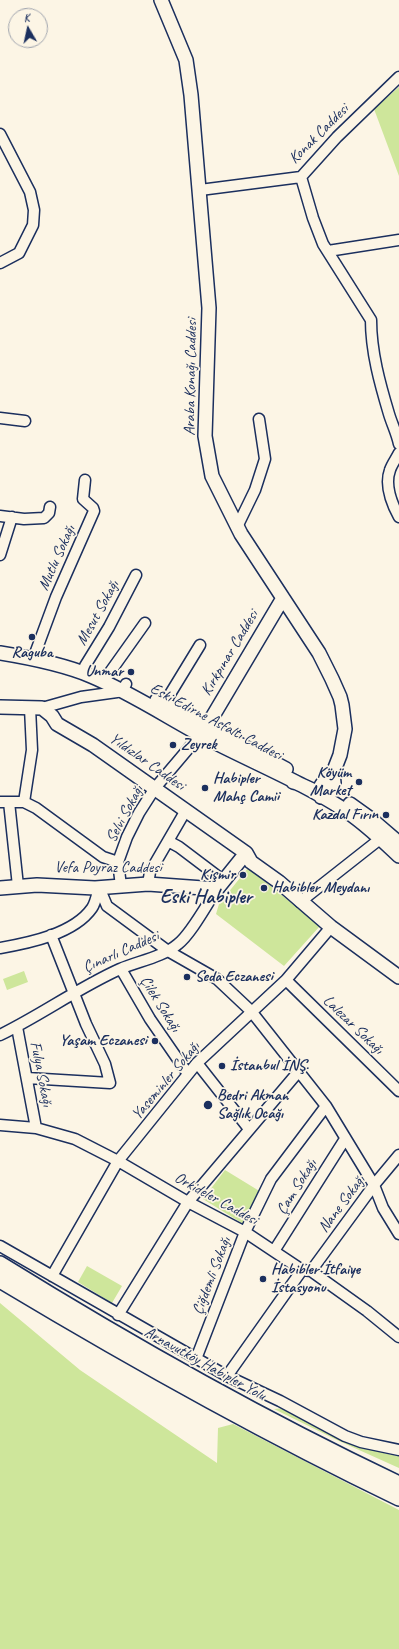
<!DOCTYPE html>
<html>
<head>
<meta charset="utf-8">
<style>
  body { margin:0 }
  #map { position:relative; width:399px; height:1649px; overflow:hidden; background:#fcf5e5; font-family:Caveat,sans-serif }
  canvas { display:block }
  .north { position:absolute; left:8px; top:8px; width:40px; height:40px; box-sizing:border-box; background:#fcf5e5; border:1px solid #a2a6af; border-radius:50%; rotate:351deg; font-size:11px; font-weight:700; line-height:16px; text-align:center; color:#1b2f5e }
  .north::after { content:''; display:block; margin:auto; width:14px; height:18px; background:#1b2f5e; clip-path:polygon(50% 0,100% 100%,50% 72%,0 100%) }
</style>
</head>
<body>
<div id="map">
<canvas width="399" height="1649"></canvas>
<div class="north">K</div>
</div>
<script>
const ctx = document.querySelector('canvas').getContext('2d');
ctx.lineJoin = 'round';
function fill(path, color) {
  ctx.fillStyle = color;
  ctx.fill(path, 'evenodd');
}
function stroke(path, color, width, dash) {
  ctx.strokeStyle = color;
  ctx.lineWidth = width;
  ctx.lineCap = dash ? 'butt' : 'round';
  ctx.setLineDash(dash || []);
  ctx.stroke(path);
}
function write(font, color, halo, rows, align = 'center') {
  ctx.font = font + ' Caveat,sans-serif';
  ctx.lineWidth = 3.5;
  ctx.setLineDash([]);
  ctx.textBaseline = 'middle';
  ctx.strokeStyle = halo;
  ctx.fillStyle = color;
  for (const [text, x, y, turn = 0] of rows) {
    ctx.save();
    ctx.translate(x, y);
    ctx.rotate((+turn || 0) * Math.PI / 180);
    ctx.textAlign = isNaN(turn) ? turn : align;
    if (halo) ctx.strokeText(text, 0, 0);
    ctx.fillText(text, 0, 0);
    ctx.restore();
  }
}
const green = new Path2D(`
  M399,87V176L374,109Z
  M248,868L320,926L284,966L216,914L219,904Z
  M24,971L28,982L7,990L3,979Z
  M225,1170L261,1192L245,1225L203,1199Z
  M87,1266L122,1286L112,1303L78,1282Z
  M0,1303L80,1370L217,1463L218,1428L233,1424L399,1510V1649H0Z
  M284,1408C320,1428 358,1450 399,1456V1468L339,1441L274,1409Z`);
const minor = new Path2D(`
  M0,134L30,192L34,210L33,225L19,253L0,263
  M301,177L313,218L323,244L371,320C371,352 380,384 389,414C392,424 397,434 399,444
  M200,190L301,177L337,137L399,77
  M328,251L399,240
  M0,418L25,421
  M399,453C396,459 392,464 390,470C384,486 392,504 399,517
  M0,516L24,519L44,518L49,513L50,507
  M237,527L255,490L265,459L259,419
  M0,555L12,517
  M36,651L56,597L94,511L93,508L83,499L85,480
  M85,666L109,627L136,575
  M108,675L145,623
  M164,704L200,645
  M42,708L81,697L117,692L122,691L126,684
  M0,802H24L36,808L103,857L118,862
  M9,802L18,886
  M24,802L32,750L30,708
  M168,841L179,847L224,881
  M148,884L150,872L186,810
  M121,886L118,862L127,837L139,813L155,788L205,729
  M99,887L107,906L168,951L217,979L251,1011L326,1106L374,1185L383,1208L399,1234
  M300,902L380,839
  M0,948C29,943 74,934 92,908C96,902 97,894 99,887
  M121,969L150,1019L188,1074
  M286,980L399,1091
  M17,1027L36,1128
  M0,1035C41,1015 78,988 120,969C139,961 163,957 178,944C191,934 207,904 217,889
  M197,1063L249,1129
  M27,1078L110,1083L105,1064L86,1024L51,935
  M0,1125L36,1128L75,1139L118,1161L188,1202L245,1232L302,1270L311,1271L367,1311L399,1337
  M0,1246L227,1376L280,1401L345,1436L361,1442L399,1450
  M274,1251L345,1139
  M311,1271L374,1185L399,1155
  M52,1276L118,1161L197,1063L286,980L331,927
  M118,1315L188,1202L299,1071
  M196,1359L245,1232L271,1179L326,1106
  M227,1376L302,1270`);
const major = new Path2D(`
  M161,0L186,60L191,95L209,308L205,436L212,476L241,534L319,653L332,679L340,697L342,705L345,729L340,755L333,773L334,783L331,792L321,794L297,783L293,782
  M0,653C31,658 62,664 91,676C134,694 173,721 214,742C257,764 303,783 343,809C364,822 382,840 399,856
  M157,700L286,769
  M0,707L42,708L52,716L57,724L93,745L246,853L251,862L279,882L331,927L399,977
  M207,726L283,598
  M321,797C316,786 326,780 333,773
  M350,804L371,819L399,843
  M0,888L37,885L95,888L148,884L217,889L246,853`);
const highway = new Path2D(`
  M0,1264C129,1344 262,1419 399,1484
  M0,1280C130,1358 262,1432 399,1498`);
const markers = [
  [32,637,4,"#1b2f5e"],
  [131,672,4,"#1b2f5e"],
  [173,745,4,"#1b2f5e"],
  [359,782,4,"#1b2f5e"],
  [205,788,4,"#1b2f5e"],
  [386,815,4,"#1b2f5e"],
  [243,875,4,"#1b2f5e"],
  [264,888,4,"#1b2f5e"],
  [187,977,4,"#1b2f5e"],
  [155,1041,4,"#1b2f5e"],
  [222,1066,4,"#1b2f5e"],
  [208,1105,5,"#1b2f5e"],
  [263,1279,4,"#1b2f5e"]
];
const streetNames = [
  ["Konak Caddesi",319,134,-45],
  ["Araba Konağı Caddesi",191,377,-89],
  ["Mutlu Sokağı",57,558,-66],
  ["Mesut Sokağı",98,613,-61],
  ["Kırkpınar Caddesi",230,653,-59],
  ["Eski Edirne Asfaltı Caddesi",216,722,28],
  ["Yıldızlar Caddesi",147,762,35],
  ["Selvi Sokağı",125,814,-62],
  ["Vefa Poyraz Caddesi",108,868],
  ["Çınarlı Caddesi",121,952,-24],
  ["Çilek Sokağı",160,1004,58],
  ["Lalezar Sokağı",353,1025,44],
  ["Fulya Sokağı",41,1074,79],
  ["Yaseminler Sokağı",166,1081,-50],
  ["Çam Sokağı",297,1187,-58],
  ["Orkideler Caddesi",216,1199,29],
  ["Nane Sokağı",342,1204,-53],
  ["Çiğdemli Sokağı",212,1276,-69],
  ["Arnavutköy Habipler Yolu",205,1364,29]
];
const poiNames = [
  ["Raguba",32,653,"center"],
  ["Unmar",123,672,"right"],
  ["Zeyrek",181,745],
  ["Köyüm",351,773,"right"],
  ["Market",351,791,"right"],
  ["Habipler",213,779],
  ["Mahç Camii",213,797],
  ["Kazdal Fırın",378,815,"right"],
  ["Kişmir",235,875,"right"],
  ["Habibler Meydanı",272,888],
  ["Seda Eczanesi",195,977],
  ["Yaşam Eczanesi",147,1041,"right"],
  ["İstanbul İNŞ.",230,1066],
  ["Bedri Akman",217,1096],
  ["Sağlık Ocağı",217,1114],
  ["Habibler İtfaiye",271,1270],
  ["İstasyonu",271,1288]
];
const districtNames = [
  ["Eski Habipler",206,898]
];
fill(green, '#cee69b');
stroke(minor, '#1b2f5e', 13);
stroke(major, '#1b2f5e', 16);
stroke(highway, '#1b2f5e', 18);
stroke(minor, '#fcf5e5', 10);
stroke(major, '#fcf5e5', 13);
stroke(highway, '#fcf5e5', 15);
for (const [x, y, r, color] of markers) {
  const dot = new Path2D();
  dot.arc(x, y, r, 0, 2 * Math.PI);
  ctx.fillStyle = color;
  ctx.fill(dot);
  stroke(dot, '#fcf5e5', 1.5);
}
write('16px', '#1b2f5e', '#fcf5e5', streetNames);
write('bold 16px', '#1b2f5e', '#fcf5e5', poiNames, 'left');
write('bold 20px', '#1b2f5e', '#fcf5e5', districtNames);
</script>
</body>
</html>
